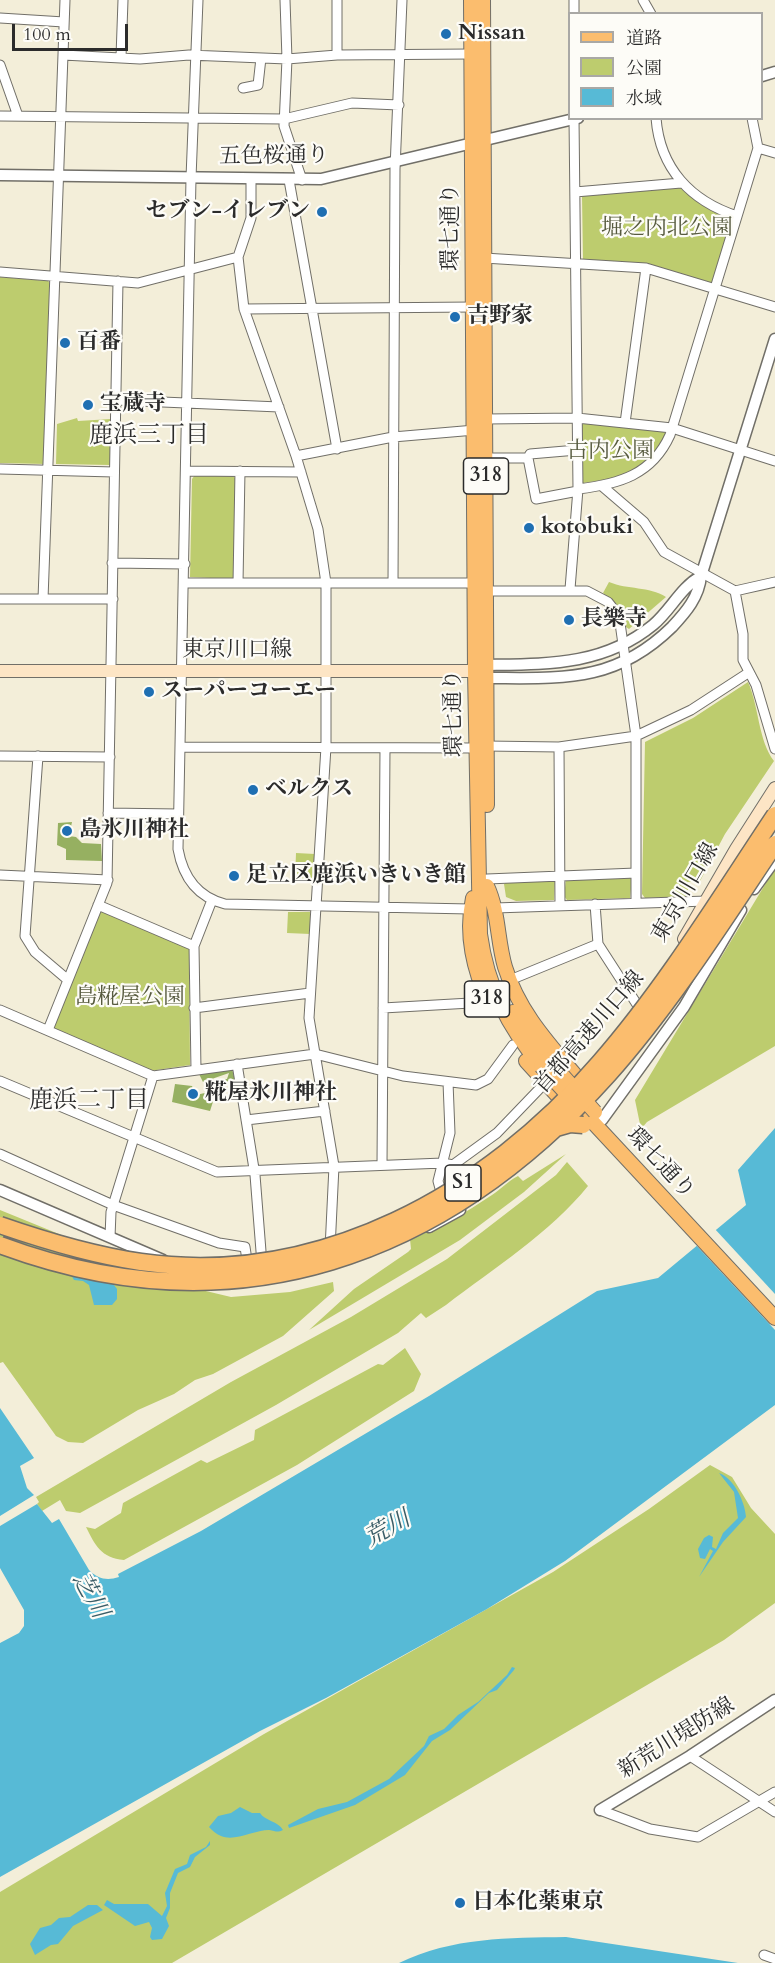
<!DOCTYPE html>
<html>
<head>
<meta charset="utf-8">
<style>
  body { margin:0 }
  #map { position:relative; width:775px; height:1963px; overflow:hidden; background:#f3eed9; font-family:Cardo,"Noto Serif JP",serif }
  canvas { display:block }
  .legend { position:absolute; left:568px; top:12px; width:195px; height:108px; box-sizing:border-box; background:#fdfcf7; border:2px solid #a9a8a5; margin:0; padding:8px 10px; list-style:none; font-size:18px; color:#2b2b2b }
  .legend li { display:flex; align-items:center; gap:12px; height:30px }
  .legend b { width:30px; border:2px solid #a9a8a5 }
  .scale { position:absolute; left:12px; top:24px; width:116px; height:27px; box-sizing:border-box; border:3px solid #2b2b2b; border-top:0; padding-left:8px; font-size:18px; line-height:21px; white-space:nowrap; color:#2b2b2b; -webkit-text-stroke:4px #fdfcf7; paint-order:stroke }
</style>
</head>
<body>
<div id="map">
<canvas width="775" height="1963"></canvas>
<ul class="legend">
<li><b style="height:8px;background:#fbbd6e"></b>道路</li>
<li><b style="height:16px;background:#bdcc6e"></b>公園</li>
<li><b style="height:16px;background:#57bad6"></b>水域</li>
</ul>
<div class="scale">100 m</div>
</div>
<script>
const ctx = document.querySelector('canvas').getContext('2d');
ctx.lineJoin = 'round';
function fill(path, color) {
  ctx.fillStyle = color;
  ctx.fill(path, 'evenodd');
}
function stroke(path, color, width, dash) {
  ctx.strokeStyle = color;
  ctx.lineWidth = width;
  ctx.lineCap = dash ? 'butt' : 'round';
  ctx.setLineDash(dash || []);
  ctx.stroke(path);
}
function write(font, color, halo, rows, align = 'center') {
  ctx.font = font + ' Cardo,"Noto Serif JP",serif';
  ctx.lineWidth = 4.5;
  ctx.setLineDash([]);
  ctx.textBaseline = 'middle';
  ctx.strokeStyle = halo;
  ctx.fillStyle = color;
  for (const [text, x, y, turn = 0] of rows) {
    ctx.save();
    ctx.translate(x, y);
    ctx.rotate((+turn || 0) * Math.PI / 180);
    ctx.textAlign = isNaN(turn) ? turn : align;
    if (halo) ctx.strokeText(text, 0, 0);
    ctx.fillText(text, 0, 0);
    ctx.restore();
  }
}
const green = new Path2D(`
  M679,187L700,204L729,217L732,221L713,283L583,260L582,196Z
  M0,277L48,281L51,284L45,464L0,463Z
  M77,418L78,421L111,419L110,465L56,464L57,424Z
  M584,422L665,430L667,433C650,472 621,478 583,483L582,425Z
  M195,475H232L235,478L234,577L231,579L190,577L192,479Z
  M609,582C628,590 649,586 666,597L629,629L626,627L617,605L603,593Z
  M748,682C759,706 758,740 774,761L725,834L700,881L688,882V896L645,898L642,894L645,742L693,718Z
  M296,853L315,854L313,881L295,880Z
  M775,868V1046L647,1122L641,1129L635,1100Z
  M629,877L632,880L630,898L567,900L564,896L566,879Z
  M555,880L554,900L516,901L506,897L504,884L507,882Z
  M104,910L189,948L190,1065L150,1071L55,1031L54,1026L100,913Z
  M288,912H310V934L287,933Z
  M566,1154L524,1192L460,1240L309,1330L354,1289L408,1252L411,1249L410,1239C440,1228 465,1213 492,1195C501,1189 508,1181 518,1176L523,1181Z
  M567,1162L588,1186C550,1233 494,1268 446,1305L426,1318L421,1313L398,1333L276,1405L80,1513L66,1511L60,1500L42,1511L37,1504L39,1502L36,1497L231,1382L351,1317L447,1259L556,1175Z
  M0,1210L189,1287L231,1297L290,1292L333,1282L334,1291L283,1336L213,1374L195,1380L174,1394L138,1410L83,1443L68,1442L56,1436L3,1362L0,1363Z
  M405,1348L421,1374L414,1391L297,1465L124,1560C101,1558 95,1545 86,1527L95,1529L121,1513L123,1503L201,1460L207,1463L254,1440L255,1430L378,1364L383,1365Z
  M710,1465L732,1477L751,1508L775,1534V1603L724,1640L172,1963H0V1892L264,1734L553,1572L649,1509Z`);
const forest = new Path2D(`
  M72,822L69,836L76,837L82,843L101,844L102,861L66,860V849L57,845L58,823Z
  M232,1069L235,1080L219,1083L210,1111L172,1102L175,1084L192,1086L196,1095L209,1092L216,1080L227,1079L229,1073L203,1082L199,1074Z`);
const water = new Path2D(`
  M775,1128V1405L565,1561L487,1609L326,1698L260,1731L0,1877V1643L19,1633L24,1626V1610L0,1568V1526L37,1504L52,1523L59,1519L89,1570C98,1579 107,1581 119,1577L118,1574L201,1531L429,1396L597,1291L658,1278L746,1205L738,1170Z
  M70,1273L111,1281L117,1289V1299L112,1305H94L89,1285L83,1281L74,1280Z
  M0,1408L34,1458L20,1466L27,1488L34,1495L0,1516Z
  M719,1473C734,1478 745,1502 746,1517L723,1542L699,1577L713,1551L710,1549L705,1559L700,1558L698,1549L704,1538L709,1535L713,1537L712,1547L716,1549L723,1533L738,1518L734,1492Z
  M512,1667L515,1668L514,1670L497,1690L489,1693L450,1730L432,1741L405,1775L355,1805L289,1828L288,1825L318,1809L347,1802L389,1779L424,1746L429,1736L444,1729L458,1715L478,1702L507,1675Z
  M240,1807L252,1813H260C265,1821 278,1821 283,1830C277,1833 276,1831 269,1830C254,1830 235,1842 221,1836C216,1834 212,1830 209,1827L218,1816L231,1813Z
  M210,1841V1845L195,1857L190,1867L178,1873L170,1893V1908L166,1918L169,1926L162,1939L152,1940L150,1937L152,1928L149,1922L135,1926L104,1905L107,1900L114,1904H148L162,1916L167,1906L165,1893L175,1869L187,1864L190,1855L206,1847Z
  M88,1905H97L103,1910L73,1926L58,1944L51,1945L35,1955L30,1944L40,1928L51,1925L59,1918L70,1917Z
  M566,1937L738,1963H399C453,1937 508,1938 566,1937Z`);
const pier = new Path2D(`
  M714,1228L775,1294V1330L695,1244Z`);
const minor = new Path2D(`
  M198,0L191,178L178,849C183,877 197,897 225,904L470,909
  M285,0L287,59L284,126L302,180
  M337,0V55
  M574,0V14
  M643,0L651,14
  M0,18L64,22
  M63,55L140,59L189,55L287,59L337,55L471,54
  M121,57L123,0
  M0,65L18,116
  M243,88L258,85L261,58
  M0,116L284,119L352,103L399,105
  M656,118C660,169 691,201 737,216
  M752,118L758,148L775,153
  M251,179V218L238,257L244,309L296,456L318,529L326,583V747L309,1018L334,1166L330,1249
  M289,180L337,449
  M575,192L681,183
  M484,258L646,268L775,307
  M0,272L138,283L238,257
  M244,309L473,307
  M116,400L279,407
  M486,419L577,418L672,428L775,461
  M625,423L646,268
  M296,456L393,437L475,430
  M486,458H528L536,499L578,491
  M528,458L530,454L577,450
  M0,469L114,472
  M187,471L301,472
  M602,486L644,522L664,552L735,591L743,634V660L756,685L775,749
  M578,489C619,484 652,475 670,435L758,148
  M112,563L185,564
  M184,583H475
  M238,583L240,471
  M393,583L395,169L402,0
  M570,589L578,489L574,118
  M486,591H587L608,602L619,616L636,736V903
  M735,591L775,582
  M0,599H113
  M43,599L65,0
  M486,746L559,747L636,736L691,710L748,673
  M181,747L476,748
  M559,747L560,906
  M0,756L110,757
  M38,756L25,936L35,952L68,980
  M108,813L178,814
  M0,875L108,880
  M487,879L636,873
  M595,904L598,944L638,1006
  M98,905L194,946L196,1070
  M495,908L707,901
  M194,946L212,900
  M510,980L598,944
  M194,1008L310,993
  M383,1008L488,1002
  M0,1010L153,1076L315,1054L403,1076L476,1085L488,1079L513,1045
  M48,1030L107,883L118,281
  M237,1064L255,1175L262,1264
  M0,1081L217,1172L443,1163L453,1165L497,1133L545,1083
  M246,1120L325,1111
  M0,1154L113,1205L219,1243L245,1247L247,1260
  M382,1164L385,748
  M441,1192L438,1181L450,1133L448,1082
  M110,1237L111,1212L153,1076
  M690,1756L775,1812
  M600,1810L650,1829L698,1837L775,1792
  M764,1955L775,1959`);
const tertiary = new Path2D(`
  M762,76L775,72
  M0,175L321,179L578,118
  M485,665C546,664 603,666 653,625C671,610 680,588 701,576
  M486,678C560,678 614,684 672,627C686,612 699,597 701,576L775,339
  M754,889L775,860
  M602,1120L684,1007L741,910
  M0,1190L163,1260
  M429,1227L460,1210
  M600,1810L690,1756L775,1700`);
const secondary = new Path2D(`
  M0,671H475L482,676
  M684,939L736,849L775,788`);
const primary = new Path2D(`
  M471,0L475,671L480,934C487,986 508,1027 541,1066
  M483,0L487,805
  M487,886C499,912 497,940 505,967C520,1016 554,1049 586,1088
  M473,898C465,935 474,970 489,1004
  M513,1012L548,1059
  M526,1061L567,1106
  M589,1118L775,1318`);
const primaryBridge = new Path2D(`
  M548,1059L595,1112
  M541,1066L567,1094`);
const motorwayBridge = new Path2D(`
  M556,1128L570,1124L583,1125
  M0,1225C46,1241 93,1255 141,1262C319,1287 487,1194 600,1062C666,986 719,899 775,815
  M0,1245C236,1333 444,1258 608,1075C671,1004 722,923 775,844`);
const markers = [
  [446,34,6,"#1f6fb2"],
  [322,212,6,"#1f6fb2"],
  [455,317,6,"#1f6fb2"],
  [65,343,6,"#1f6fb2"],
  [88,405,6,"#1f6fb2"],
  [529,528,6,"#1f6fb2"],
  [569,620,6,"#1f6fb2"],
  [149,692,6,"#1f6fb2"],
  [253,790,6,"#1f6fb2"],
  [67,831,6,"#1f6fb2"],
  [234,876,6,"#1f6fb2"],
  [193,1094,6,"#1f6fb2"],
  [460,1903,6,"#1f6fb2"]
];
const shields = [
  [486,476,45],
  [487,999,45],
  [463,1183,36]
];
const shieldNames = [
  ["318",486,476],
  ["318",487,999],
  ["S1",463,1183]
];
const poiNames = [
  ["Nissan",458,34],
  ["セブン-イレブン",310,212,"right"],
  ["吉野家",467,317],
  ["百番",77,343],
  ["宝蔵寺",100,405],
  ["kotobuki",541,528],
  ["長樂寺",581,620],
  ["スーパーコーエー",161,692],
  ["ベルクス",265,790],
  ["島氷川神社",79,831],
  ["足立区鹿浜いきいき館",246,876],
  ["糀屋氷川神社",205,1094],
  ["日本化薬東京",472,1903]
];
const streetNames = [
  ["五色桜通り",274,157,-1],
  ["環七通り",452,227,-90],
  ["東京川口線",237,651],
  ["環七通り",455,713,-91],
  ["東京川口線",686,893,-60],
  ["首都高速川口線",590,1033,-49],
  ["環七通り",660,1164,47],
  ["新荒川堤防線",677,1739,-32]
];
const parkNames = [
  ["堀之内北公園",667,229],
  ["古内公園",610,452],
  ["島糀屋公園",130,998]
];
const neighbourhoodNames = [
  ["鹿浜三丁目",149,436],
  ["鹿浜二丁目",89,1101]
];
const waterNames = [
  ["荒川",388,1530,-29],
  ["芝川",89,1596,61]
];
fill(green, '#bdcc6e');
fill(forest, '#96b061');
fill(water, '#57bad6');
fill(pier, '#f3eed9');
stroke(minor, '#716f68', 11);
stroke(tertiary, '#716f68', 13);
stroke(secondary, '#716f68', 14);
stroke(primary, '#716f68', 16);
stroke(minor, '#fff', 9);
stroke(tertiary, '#fff', 10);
stroke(secondary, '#fde5c5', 12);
stroke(primary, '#fbbd6e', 14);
stroke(primaryBridge, '#716f68', 16, []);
stroke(motorwayBridge, '#716f68', 19, []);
stroke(primaryBridge, '#fbbd6e', 14);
stroke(motorwayBridge, '#fbbd6e', 16);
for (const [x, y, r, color] of markers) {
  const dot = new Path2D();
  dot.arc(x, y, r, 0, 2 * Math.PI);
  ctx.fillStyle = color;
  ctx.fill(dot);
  stroke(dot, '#fdfcf7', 2);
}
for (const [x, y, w] of shields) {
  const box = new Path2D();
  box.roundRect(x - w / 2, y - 18, w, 36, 4.5);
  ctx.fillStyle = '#fdfcf7';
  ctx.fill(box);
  stroke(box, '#2b2b2b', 1.5);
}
write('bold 21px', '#2b2b2b', null, shieldNames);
write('bold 22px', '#2b2b2b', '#fdfcf7', poiNames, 'left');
write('22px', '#2b2b2b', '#fdfcf7', streetNames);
write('22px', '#575b3f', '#fdfcf7', parkNames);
write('24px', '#2b2b2b', '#fdfcf7', neighbourhoodNames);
write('italic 24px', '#3a5d67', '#fdfcf7', waterNames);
</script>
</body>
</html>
